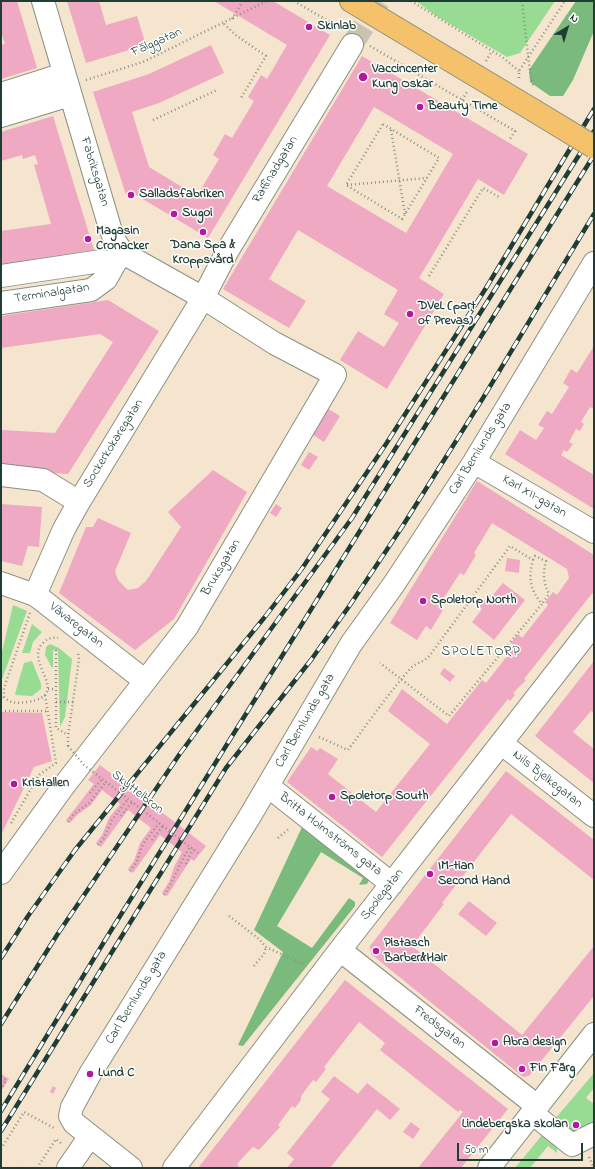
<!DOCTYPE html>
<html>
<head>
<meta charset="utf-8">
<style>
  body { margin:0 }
  #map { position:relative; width:595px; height:1169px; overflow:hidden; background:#f5e5ce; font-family:"Indie Flower",sans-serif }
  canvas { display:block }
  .frame { position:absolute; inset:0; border:2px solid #1f3d34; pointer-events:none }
  .north { position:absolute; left:547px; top:8px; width:40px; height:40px; -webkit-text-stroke:3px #fff; paint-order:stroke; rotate:38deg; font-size:11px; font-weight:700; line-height:16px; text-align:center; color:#1f3d34 }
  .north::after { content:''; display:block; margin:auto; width:14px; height:18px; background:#1f3d34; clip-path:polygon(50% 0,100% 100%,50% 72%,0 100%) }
  .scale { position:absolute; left:457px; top:1143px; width:126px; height:18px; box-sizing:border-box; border:2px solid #1f3d34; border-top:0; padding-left:5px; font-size:12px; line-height:14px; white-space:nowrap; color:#1f3d34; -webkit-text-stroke:3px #fff; paint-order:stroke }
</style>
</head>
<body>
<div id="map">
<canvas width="595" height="1169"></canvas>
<div class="frame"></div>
<div class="north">N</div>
<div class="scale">50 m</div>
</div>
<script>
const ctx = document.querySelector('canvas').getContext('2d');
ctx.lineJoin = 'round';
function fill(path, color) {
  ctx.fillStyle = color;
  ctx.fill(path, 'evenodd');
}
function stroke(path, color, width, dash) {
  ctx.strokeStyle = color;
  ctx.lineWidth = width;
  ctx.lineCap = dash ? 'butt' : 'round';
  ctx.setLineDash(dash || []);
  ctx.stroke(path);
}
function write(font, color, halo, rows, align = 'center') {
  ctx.font = font + ' "Indie Flower",sans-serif';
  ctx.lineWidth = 3;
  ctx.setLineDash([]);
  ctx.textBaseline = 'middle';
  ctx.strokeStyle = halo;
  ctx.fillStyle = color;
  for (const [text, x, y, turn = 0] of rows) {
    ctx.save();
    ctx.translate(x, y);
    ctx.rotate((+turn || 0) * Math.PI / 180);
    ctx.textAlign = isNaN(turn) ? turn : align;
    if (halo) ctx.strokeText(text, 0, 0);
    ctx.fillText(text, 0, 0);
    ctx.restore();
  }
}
const green = new Path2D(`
  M416,1H555L520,53L507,57L435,15Z
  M13,605L27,611L1,682V656Z
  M32,624L42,632L33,642L30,653H22Z
  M50,644L59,648L72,659L65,717L60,727L58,650H53V667L52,668L45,655L46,647Z
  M32,661L41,684V689L32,696L16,695L15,694L24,663Z
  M594,1073V1088L586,1098L594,1104V1128L575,1138L554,1120Z
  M543,1134L557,1143V1153L548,1146L530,1168H515Z`);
const forest = new Path2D(`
  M576,1H594V31L573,80L563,96H550L530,82L529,70Z
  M303,825L369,880L367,884L359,885L363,878L321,852L277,926L312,948L349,898L355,902V906L243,1046L238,1045L283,952L254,930Z`);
const building = new Path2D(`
  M1,1H17L37,68L1,79V45L5,44L1,32Z
  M67,1H99L106,25L137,16L146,45L86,63Z
  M214,1H273L330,35L208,238L136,195L127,198L93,92L149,74L211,45L224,73L159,103L132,112L149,167L197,196L219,159L213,155L225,134L232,138L254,101L248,97L261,75L267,79L287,45Z
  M362,56L528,154L504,195L478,179L419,278L444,294L387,389L340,360L358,331L384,347L399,323L384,314L398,290L298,230L269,279L306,301L289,328L223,289ZM374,107L453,154L406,233L327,186Z
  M53,116L94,250L1,264V231L51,224L34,165L38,164L35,155L23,159L22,155L1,161V132Z
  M108,300L159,331L68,474L1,470V430L55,433L113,342L100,334L1,348V316Z
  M594,346V409L590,407L581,422L584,424L580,431L576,429L569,442L573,444L567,452L564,450L561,455L594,475V509L505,454L520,430L536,440L544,428L538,425L547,411L552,414L569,387L563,383L571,369L577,373Z
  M327,408L340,416L324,442L310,433Z
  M309,452L318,457L309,470L301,465Z
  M213,470L247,492L174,619L135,650L59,593L86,527H93L98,518L131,533L115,571L118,580L128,590L138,588L146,581L181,527L168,512Z
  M477,481L594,555V591L524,679L526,680L513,693L515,695L510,701L508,699L382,857L287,782L311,747L317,751L320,748L338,759L328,774L376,812L430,744L388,711L402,689L447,724L482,680L486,683L515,646L511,643L518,634L522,638L548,605L545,602L553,592L557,595L569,578L567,569L492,523L474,553L476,555L464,575L460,573L438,607L443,610L431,630L426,626L417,640L390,623Z
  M1,504L42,507L39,547L28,546L22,566L1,561Z
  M276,504L282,508L276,517L270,513Z
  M507,558L520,560L519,573L505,571Z
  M503,583L525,600L494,640L472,622L482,609L479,607L489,594L492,596Z
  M594,661V713L591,711L573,732L594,749V783L535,736Z
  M444,668L455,676L450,682L440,674Z
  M1,712L42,713L52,761L34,767L1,835Z
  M100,765L206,846L194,861L191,859L167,896L162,893L169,882L174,867L182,852L160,835L133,873L128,869L134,861L140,843L151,828L128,810L101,847L98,845L96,843L102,835L109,818L120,804L102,790L91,805L77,815L70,823L66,820L94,784L88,780Z
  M506,771L594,840V880L511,814L442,903L444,904L412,946L522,1035L594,946V996L529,1076L523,1077L371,954L370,946Z
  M469,901L497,923L486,936L458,914Z
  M345,980L508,1109L461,1168H418L463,1112L460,1110L458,1112L380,1050L385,1043L359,1022L324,1067L326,1069L316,1082L313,1080L301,1096V1100L295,1108L292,1106L278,1125L280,1127L259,1150L253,1147L248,1152L237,1164L239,1166L237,1168H198Z
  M1,1074L9,1079L1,1091Z
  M334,1076L358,1094L367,1083L400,1109L390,1120L377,1109L330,1168H287L294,1159L287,1153L330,1099L321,1092Z
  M53,1086L56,1088L53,1094L50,1092Z
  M411,1122L420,1129L413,1139L403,1132Z`);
const minorTunnel = new Path2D(`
  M352,45L379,1`);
const path = new Path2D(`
  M294,1L342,29
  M411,1L502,57L519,71
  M522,1L530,72L534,88
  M232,19L243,1
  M224,24L237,36L266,56L241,98
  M370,46L515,131L510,139
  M486,61L492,51
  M519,78V71L565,1
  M86,80L143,62L267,1
  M462,100L467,92
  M153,120L217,90
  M383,124L439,158L402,219L346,185Z
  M391,130L405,214
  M347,185L427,178
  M429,276L483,188L499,197
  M533,560L535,556L546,561C543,573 543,582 549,594L542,604
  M30,613L4,688V697C11,704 18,703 27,702C75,695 21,661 44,642C48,638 53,637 58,638
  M56,650V728L68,735
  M48,689H56
  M56,702H73
  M1,711H48
  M319,737L348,750C368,723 388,694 410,669C416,662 425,662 430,655L510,546L533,560C528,577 530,590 542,604L449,716L380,663
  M68,746V736L79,659L78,653
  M90,793L102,779
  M121,816L132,802
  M68,822L74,814L89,803L106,782
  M11,823L39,775L56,763L45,695
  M278,838L290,828
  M152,840L163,826
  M98,845L104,838L112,820L128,799
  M186,864L193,849
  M130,871L136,863L143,844L159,823
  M164,895C174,880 180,862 190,847
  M229,916L259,939L266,947L305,965
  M254,966L264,954L266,947
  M1,1077L6,1080L1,1089
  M1,1149L24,1112L54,1128
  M589,1157L594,1168
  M21,1168H25
  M37,1168L56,1139L62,1144`);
const minor = new Path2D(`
  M1,94L64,74
  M1,116L70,95
  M1,276L101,261L115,263
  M1,303L91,290L106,279L115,263L123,253
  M474,462L594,532
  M1,475L43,480L79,502
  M1,583L35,595L42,600L144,680
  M35,595L64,529L79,502L203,298L228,250L352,45
  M501,743L594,816
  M268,786L392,884
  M1,873L63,787L187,627L335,375L274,343L205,299L123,253L116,243L110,228L43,1
  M340,950L537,1106
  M532,1113L572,1145L594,1134
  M68,1168L90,1136
  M131,1168L74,1123L70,1116L72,1107L90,1074L250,816L351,644L394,584L474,462L594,263
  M174,1168L340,950L594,624
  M489,1168L594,1034`);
const major = new Path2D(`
  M351,1L533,110`);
const rail = new Path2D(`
  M1,958L28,916L75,850L264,618L301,570L386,444L486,288L594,109
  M1,1024L57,935L179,755L352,518L594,131
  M1,1111L107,937L594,155
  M1,1131L226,768L311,660L350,605L402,527L483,398L594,214`);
const pathBridge = new Path2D(`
  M68,746L84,765L198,853`);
const majorBridge = new Path2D(`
  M533,110L594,147`);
const markers = [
  [309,27,4,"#b5179e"],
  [363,77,5,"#b5179e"],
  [420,107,4,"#b5179e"],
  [131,195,4,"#b5179e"],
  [174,214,4,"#b5179e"],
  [203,232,4,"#b5179e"],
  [88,239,4,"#b5179e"],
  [410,314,4,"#b5179e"],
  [423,601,4,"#b5179e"],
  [14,784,4,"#b5179e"],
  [332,797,4,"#b5179e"],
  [430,874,4,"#b5179e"],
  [376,951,4,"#b5179e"],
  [495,1043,4,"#b5179e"],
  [522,1069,4,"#b5179e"],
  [90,1074,4,"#b5179e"],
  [576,1125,4,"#b5179e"]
];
const poiNames = [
  ["Skinlab",317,27],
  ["Vaccincenter",372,70],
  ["Kung Oskar",372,85],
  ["Beauty Time",428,107],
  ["Salladsfabriken",139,195],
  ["Sugoi",182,214],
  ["Magasin",96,232],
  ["Cronacker",96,247],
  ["Dana Spa &",203,246,"center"],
  ["Kroppsvård",203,261,"center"],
  ["DVeL (part",418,307],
  ["of Prevas)",418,322],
  ["Spoletorp North",431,601],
  ["Kristallen",22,784],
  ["Spoletorp South",340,797],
  ["IM-tian",438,867],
  ["Second Hand",438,882],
  ["Pistasch",384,944],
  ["Barber&Hair",384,959],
  ["Abra design",503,1043],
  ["Fin Färg",530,1069],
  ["Lund C",98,1074],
  ["Lindebergska skolan",568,1125,"right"]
];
const streetNames = [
  ["Fälggatan",157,43,-24],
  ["Raffinadgatan",276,170,-59],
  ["Fabriksgatan",94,172,73],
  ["Terminalgatan",52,294,-9],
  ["Sockerkokaregatan",114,444,-58],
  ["Carl Bernlunds gata",481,449,-58],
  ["Karl XII-gatan",534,497,30],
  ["Bruksgatan",222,568,-59],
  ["Vävaregatan",76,626,38],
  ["Carl Bernlunds gata",306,721,-60],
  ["Nils Bjelkegatan",547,780,38],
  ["Skyttelbron",137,793,38],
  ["Britta Holmströms gata",330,835,38],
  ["Spolegatan",383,895,-52],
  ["Carl Bernlunds gata",137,998,-59],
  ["Fredsgatan",439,1028,38]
];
const neighbourhoodNames = [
  ["SPOLETORP",481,653]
];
fill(green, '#98db93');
fill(forest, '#7abb7d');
fill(building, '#efa9c2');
stroke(minorTunnel, '#cac3af', 22, [22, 11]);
stroke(minor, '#8a9181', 24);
stroke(major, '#8a9181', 24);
stroke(path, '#8a9181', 2.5, [1, 3]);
stroke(minor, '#fff', 22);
stroke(major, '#f5c16b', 22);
stroke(rail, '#1f3d34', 4.5);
stroke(rail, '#fff', 3, [9]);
stroke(majorBridge, '#8a9181', 24, []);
stroke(pathBridge, '#8a9181', 2.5, [1, 3]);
stroke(majorBridge, '#f5c16b', 22);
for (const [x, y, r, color] of markers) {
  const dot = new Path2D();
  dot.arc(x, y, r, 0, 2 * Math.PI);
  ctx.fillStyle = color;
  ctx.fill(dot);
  stroke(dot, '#fff', 1.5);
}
write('bold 13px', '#1f3d34', '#fff', poiNames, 'left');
write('13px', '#1f3d34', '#fff', streetNames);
ctx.letterSpacing = '1px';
write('14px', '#1f3d34', '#fff', neighbourhoodNames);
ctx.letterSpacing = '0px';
</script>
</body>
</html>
